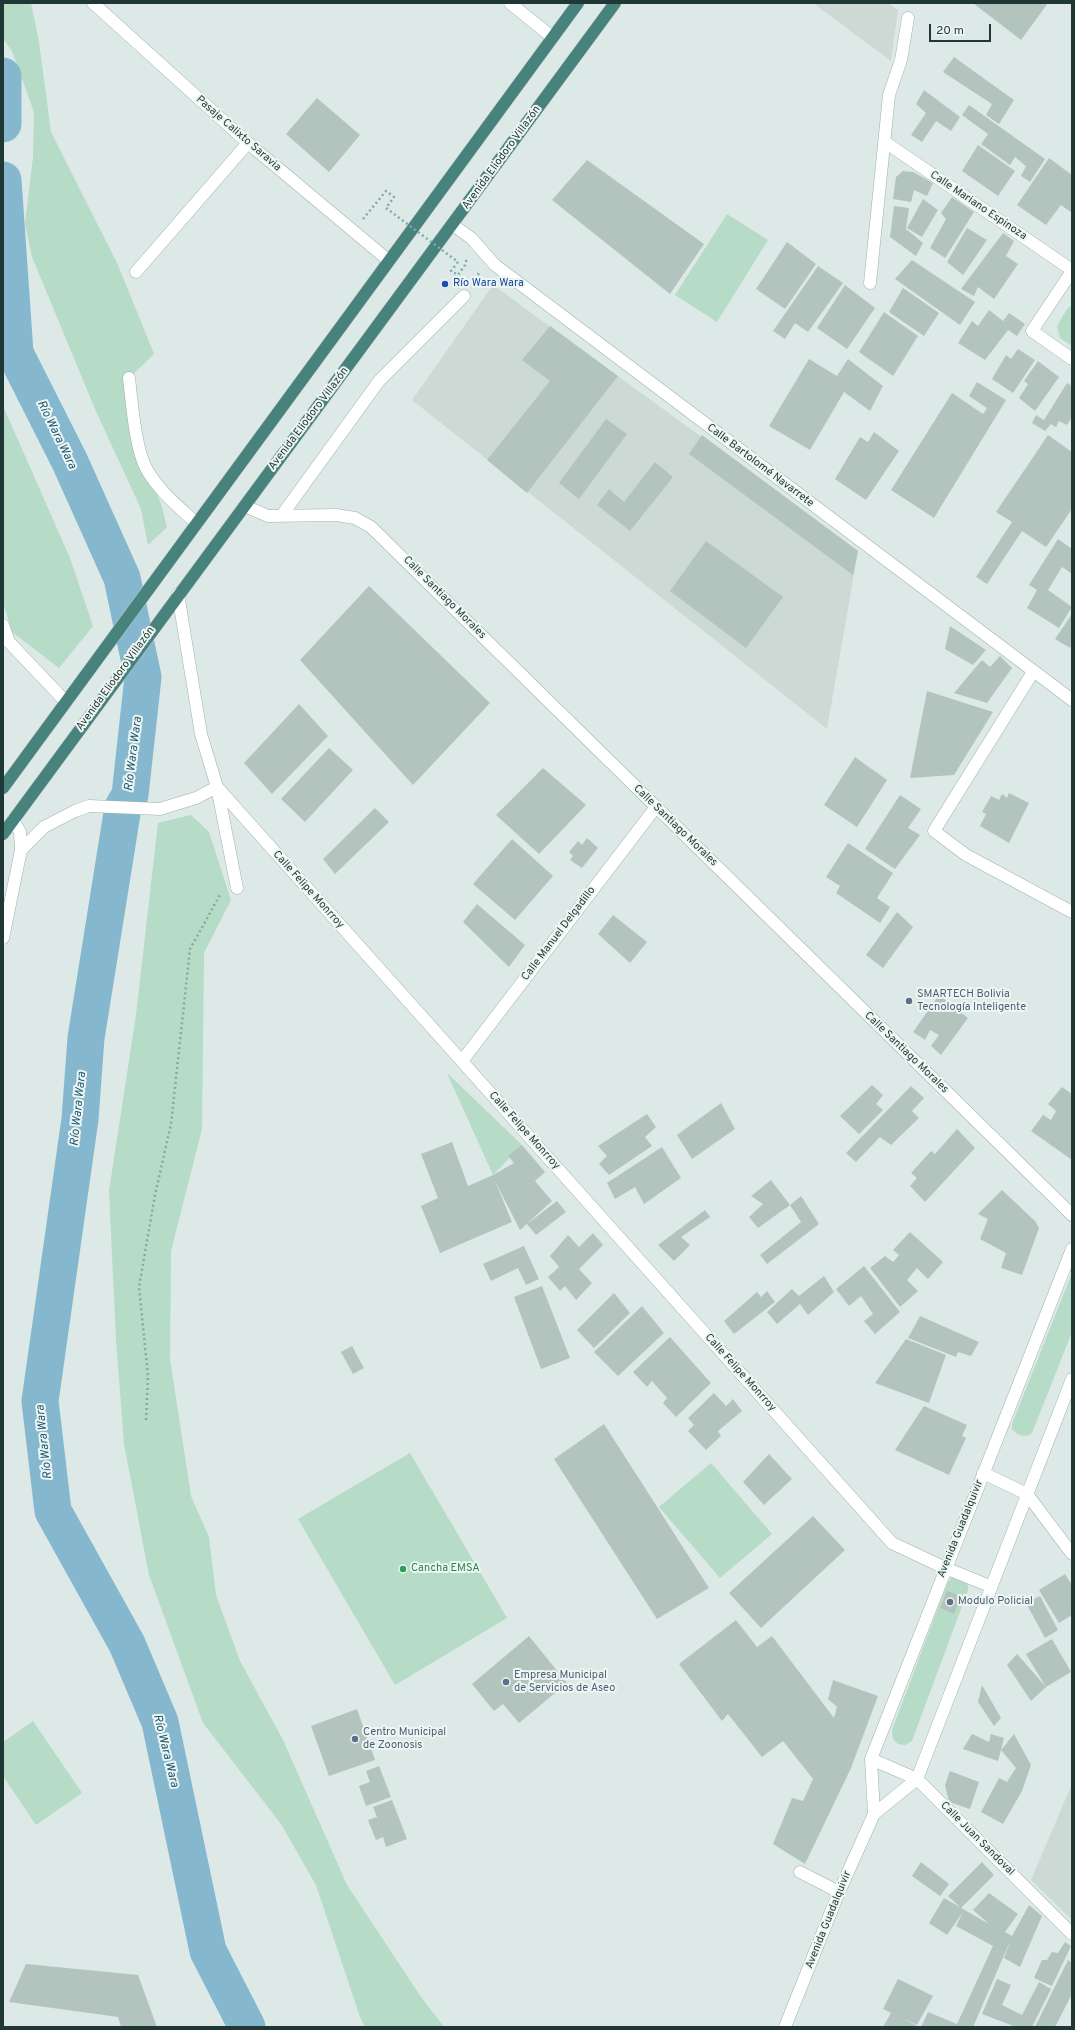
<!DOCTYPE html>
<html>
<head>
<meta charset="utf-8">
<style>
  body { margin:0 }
  #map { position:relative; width:1075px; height:2030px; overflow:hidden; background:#dde9e6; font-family:Overpass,sans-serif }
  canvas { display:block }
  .frame { position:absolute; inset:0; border:4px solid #1f3836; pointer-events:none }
  .scale { position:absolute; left:929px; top:24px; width:62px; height:18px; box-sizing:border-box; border:2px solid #1f3836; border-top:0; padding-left:5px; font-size:12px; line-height:14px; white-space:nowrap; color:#1f3836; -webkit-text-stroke:3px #eef6f3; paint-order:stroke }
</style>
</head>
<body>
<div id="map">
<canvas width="1075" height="2030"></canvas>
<div class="frame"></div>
<div class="scale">20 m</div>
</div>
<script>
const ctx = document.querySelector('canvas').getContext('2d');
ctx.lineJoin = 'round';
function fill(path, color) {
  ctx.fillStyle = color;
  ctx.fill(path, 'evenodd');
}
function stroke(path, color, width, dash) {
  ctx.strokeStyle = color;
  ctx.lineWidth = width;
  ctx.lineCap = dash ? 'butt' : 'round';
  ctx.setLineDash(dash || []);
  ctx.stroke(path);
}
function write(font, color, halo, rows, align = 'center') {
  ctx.font = font + ' Overpass,sans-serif';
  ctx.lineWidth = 4;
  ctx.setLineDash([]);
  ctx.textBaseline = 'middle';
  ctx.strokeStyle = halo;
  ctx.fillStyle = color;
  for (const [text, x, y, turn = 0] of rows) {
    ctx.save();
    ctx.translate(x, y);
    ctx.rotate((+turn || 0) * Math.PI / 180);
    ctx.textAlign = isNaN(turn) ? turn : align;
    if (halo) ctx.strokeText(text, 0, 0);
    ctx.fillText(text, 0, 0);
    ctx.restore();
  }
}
const built = new Path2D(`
  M813,3H888L898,10L891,61Z
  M493,285L858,551L827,729L412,400Z
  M1072,1784V1920L1031,1880Z`);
const green = new Path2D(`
  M3,3H31L39,42L51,132L118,265L154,354L128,379L143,463L161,504L167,527L148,545L141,509L95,409L32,257L25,224L33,157L34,112L12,51L3,39Z
  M727,214L768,240L717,322L675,295Z
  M1072,305V346L1060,338L1057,326L1067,309Z
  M3,406L70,558L93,626L59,668L12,632L3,602Z
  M191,815L209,832L231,900L204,953L202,1129L171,1251L170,1359L191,1496L209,1537L216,1595L240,1661L283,1740L347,1885L421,1997L444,2027H365L360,2017L316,1885L281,1824L203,1723L149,1575L124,1444L116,1340L109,1191L136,1015L158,823Z
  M447,1073L522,1145L493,1175Z
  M1072,1273V1332L1032,1433C1026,1439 1017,1435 1012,1429V1424Z
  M410,1453L507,1618L395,1685L298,1519Z
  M711,1463L772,1534L720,1578L659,1507Z
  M952,1577L965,1581L968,1585V1590L912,1741L905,1745L898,1744L893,1739L892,1730L948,1582Z
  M33,1721L82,1793L36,1825L3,1776V1742Z`);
const river = new Path2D(`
  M3,76V124
  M3,180L15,353L70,462L122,578L143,677L130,795L123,807L86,1038L80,1119L40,1401L53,1511L127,1644L160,1722L208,1951L247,2027`);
const building = new Path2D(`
  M973,3H1048L1021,40Z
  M954,57L1014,100L999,124L986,115L992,104L943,72Z
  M924,90L960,117L951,131L936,121L922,142L911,135L926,113L916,104Z
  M317,98L360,135L329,172L286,134Z
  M969,105L1045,159L1030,182L1021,176L1026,166L1015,157L1010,165L981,144L988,134L962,115Z
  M978,145L1015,171L998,196L962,171Z
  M1049,158L1072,175V213L1061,205L1046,225L1017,205Z
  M587,160L704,244L670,294L552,200Z
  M903,171L913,172L933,183L927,196L914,190L911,202L893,199L896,177Z
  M952,197L974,212L945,258L930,248L946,219L941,213Z
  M923,199L938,210L922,237L907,228Z
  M894,206L909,208L906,229L923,243L916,256L890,237Z
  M967,228L987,240L963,275L947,262Z
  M1003,233L1014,241L1006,256L1018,264L994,299L978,287L974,296L961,289Z
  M787,242L816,264L785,309L756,289Z
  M912,260L975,302L960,325L895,279Z
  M818,266L843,283L808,332L795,323L785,339L773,331Z
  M845,285L875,308L847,349L817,328Z
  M903,288L939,313L924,336L889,312Z
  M989,310L1003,321L1009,313L1025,324L1017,336L1008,330L985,360L958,343L972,321L978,326Z
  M884,312L918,336L893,376L859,352Z
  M550,326L618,376L527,493L487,460L550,381L522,360Z
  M1018,349L1035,360L1013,393L992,379L1006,355L1011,359Z
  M809,359L837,376L848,359L883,386L870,411L844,392L810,450L769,426Z
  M1038,361L1059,377L1035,411L1019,398L1028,384L1024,381Z
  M977,382L1006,400L934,518L891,490L952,393L983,414L987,408L969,396Z
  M1067,383L1072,386V417L1067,425L1059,421L1056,427L1051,424L1045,431L1032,423L1036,415L1044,420Z
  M606,419L627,434L579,499L559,483Z
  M874,432L899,451L866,500L835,479L860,437L868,442Z
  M702,435L858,551L853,575L689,454Z
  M1048,435L1072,452V509L1046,547L1022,531L987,584L976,577L1012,522L996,512Z
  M655,462L673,477L630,531L597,505L609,489L624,502Z
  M1058,539L1072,549V574L1062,567L1048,590L1072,607L1059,628L1027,608L1037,590L1029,585Z
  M706,541L783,597L746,648L670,591Z
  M369,586L490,703L413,785L300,660Z
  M1072,614V645L1070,648L1055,639Z
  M950,626L986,650L973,665L945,649Z
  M1000,656L1012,668L987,703L954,693L982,660L990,667Z
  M927,691L993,712L954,775L910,778Z
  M299,704L328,736L272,794L244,763Z
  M329,748L353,770L305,822L281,799Z
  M855,757L887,780L857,827L824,805Z
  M543,768L586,805L539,854L496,815Z
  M1009,793L1029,803L1009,843L980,826L986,814L982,812L991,796L999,800L1002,794L1007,798Z
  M900,795L921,809L908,828L920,835L895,869L865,849Z
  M375,808L389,822L335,874L323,859Z
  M587,838L598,848L582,868L570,860L573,856L569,852L578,841L582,845Z
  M512,839L553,876L515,920L473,884Z
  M848,843L893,873L877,898L890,907L880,923L836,893L840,886L826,877Z
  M477,904L525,945L509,967L463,922Z
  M897,912L913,927L883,968L866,955Z
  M613,915L647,942L630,963L598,934Z
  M939,995L968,1018L941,1055L931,1046L939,1035L930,1030L925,1040L913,1032Z
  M872,1085L883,1095L876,1104L883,1110L859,1134L840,1116Z
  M911,1086L924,1098L912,1111L919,1118L891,1145L880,1137L856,1162L846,1153Z
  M1062,1087L1072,1094V1160L1031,1131L1043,1115L1051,1120L1056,1111L1048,1104Z
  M721,1103L735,1129L692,1159L677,1135Z
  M647,1114L656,1127L645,1137L652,1146L609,1175L599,1164L607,1156L598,1146Z
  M957,1129L975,1148L925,1202L910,1186L917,1178L911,1173L931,1151L935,1154Z
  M452,1142L468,1186L493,1175L514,1163L508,1156L522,1145L545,1172L535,1181L552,1201L520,1230L495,1181L512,1222L440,1253L421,1206L438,1198L421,1154Z
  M662,1147L681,1178L644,1204L635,1187L615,1199L607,1183Z
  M771,1180L790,1205L758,1228L749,1217L763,1204L751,1196Z
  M1002,1190L1035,1221L1039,1228L1022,1275L1001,1268L1006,1253L980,1239L988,1219L978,1214Z
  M801,1196L819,1224L767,1264L760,1255L801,1222L790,1205Z
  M557,1201L566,1212L536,1235L527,1224Z
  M705,1210L710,1217L681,1237L690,1245L674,1261L658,1245Z
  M910,1232L943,1262L928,1279L917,1268L907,1280L918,1291L900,1307L870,1268L885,1256L893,1262L899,1255L893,1250Z
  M593,1233L603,1245L579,1269L592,1283L576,1300L565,1286L560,1291L548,1277L559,1267L550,1256L568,1235L579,1247Z
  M524,1246L539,1279L526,1285L518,1268L491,1281L483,1264Z
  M864,1266L900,1312L875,1334L864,1321L873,1314L861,1296L849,1306L836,1289Z
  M824,1276L834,1292L808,1315L800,1304L777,1324L767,1312L792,1289L799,1296Z
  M542,1286L570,1358L541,1369L514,1297Z
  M767,1291L775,1302L734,1334L724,1321L757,1292L761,1297Z
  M614,1293L630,1313L594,1348L577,1330Z
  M642,1306L664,1333L618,1376L594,1352Z
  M920,1316L979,1342L971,1356L958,1352L956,1357L908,1338Z
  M670,1337L711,1383L676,1417L663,1403L667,1398L652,1381L647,1387L633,1372Z
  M906,1339L946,1355L929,1403L875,1383Z
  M352,1346L364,1368L353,1374L341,1352Z
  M714,1393L726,1406L733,1399L742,1411L718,1431L721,1436L706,1450L688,1431L694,1425L688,1418Z
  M924,1406L967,1425L962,1436L966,1438L949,1475L895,1450Z
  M604,1424L709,1588L657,1619L554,1459Z
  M769,1454L792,1479L764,1505L743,1482Z
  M813,1516L845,1550L761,1628L729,1593Z
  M1065,1574L1072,1585V1615L1059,1623L1039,1590Z
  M947,1591L961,1596L954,1614L940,1608Z
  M1040,1596L1058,1630L1045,1638L1026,1603Z
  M736,1620L757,1647L772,1636L834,1718L837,1707L828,1699L833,1680L878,1696L851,1768L805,1864L773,1844L792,1798L803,1801L813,1779L783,1741L762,1757L728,1714L722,1721L679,1664Z
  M529,1636L567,1683L519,1723L503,1704L494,1711L472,1684Z
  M1052,1639L1071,1672L1046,1687L1026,1654Z
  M1017,1654L1046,1687L1031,1701L1007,1665Z
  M982,1685L1001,1718L994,1726L978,1702Z
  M357,1709L375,1760L329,1776L311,1726Z
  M972,1734L989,1742L991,1734L1004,1738L1001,1750L1014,1734L1031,1765L1022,1791L1003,1824L981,1812L999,1778L1007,1782L1016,1768L1001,1750L998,1761L963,1749Z
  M379,1766L391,1797L366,1806L359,1786L370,1782L366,1771Z
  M950,1771L979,1782L970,1809L949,1802L945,1785Z
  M392,1800L407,1839L386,1847L383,1837L376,1840L368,1820L377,1817L373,1807Z
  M921,1862L949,1884L940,1896L912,1876Z
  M982,1862L994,1875L961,1908L948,1896Z
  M989,1893L1018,1914L1005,1932L1012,1936L1029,1905L1042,1916L1020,1967L1004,1958L1011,1939L973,2027H921L928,2012L957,2024L993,1946L956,1926L963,1912L947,1935L929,1923L944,1898L989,1924L973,1910Z
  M1065,1942L1071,1946L1052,1986L1034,1978L1042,1960H1047L1052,1952L1058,1953Z
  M1068,1960L1072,1963V1994L1055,2027H1035Z
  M26,1964L138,1975L157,2027H121L118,2017L9,2002Z
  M898,1979L933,1996L917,2025L902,2018L919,2027H883L891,2013L883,2009Z
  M997,1979L1011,1985L1002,2005L1022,2015L1039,1982L1051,1989L1032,2027H1016L982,2014Z`);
const path = new Path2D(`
  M363,219L386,191L394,197L386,208
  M458,262L451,271L458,275L465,265L467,258
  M472,283L479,273
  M146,1420L148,1376L139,1287L155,1195L171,1124L190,949L221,893`);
const service = new Path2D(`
  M510,3L552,37
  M136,272L248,143
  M129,378C132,402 135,449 147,470C159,491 179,507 197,524
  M282,515L379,381L464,296
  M3,625L9,642L65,701
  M21,850L44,827L75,811L89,806L160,809L196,798L217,787L237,888
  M800,1872L839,1892`);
const minor = new Path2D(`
  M93,3L248,143L388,260
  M885,142L1072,270
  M453,225L471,238L495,265L1072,700
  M1072,271L1032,331L1072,359
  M870,283L889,95L901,60L908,18
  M245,506L268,516L336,515L355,518L371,527L1072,1215
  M178,594L201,734L217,787L892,1543L945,1568L990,1586
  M1033,672L934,831L966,855L1072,912
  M3,938L21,850L20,832L13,820
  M462,1061L656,807
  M983,1473L1027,1494L1072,1554
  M871,1759L917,1779L1072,1934
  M874,1814L871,1759L1072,1249
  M785,2027L839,1892L874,1814L917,1779L1072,1379`);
const trunk = new Path2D(`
  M3,788L578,3
  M3,834C205,556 412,281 615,3`);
const pathBridge = new Path2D(`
  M386,208L458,262`);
const markers = [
  [445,284,4,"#1a4fb4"],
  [909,1001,4,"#5c6f8a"],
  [403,1569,4,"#2e9e5b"],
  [950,1602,4,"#5c6f8a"],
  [506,1682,4,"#5c6f8a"],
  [355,1739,4,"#5c6f8a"]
];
const streetNames = [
  ["Pasaje Calixto Saravia",238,134,41],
  ["Avenida Eliodoro Villazón",502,158,-54],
  ["Calle Mariano Espinoza",978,206,34],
  ["Avenida Eliodoro Villazón",309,419,-53],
  ["Calle Bartolomé Navarrete",760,466,37],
  ["Calle Santiago Morales",444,598,45],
  ["Avenida Eliodoro Villazón",116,679,-54],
  ["Calle Santiago Morales",675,826,44],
  ["Calle Felipe Monrroy",308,890,48],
  ["Calle Manuel Delgadillo",559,934,-53],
  ["Calle Santiago Morales",906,1053,44],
  ["Calle Felipe Monrroy",524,1131,48],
  ["Calle Felipe Monrroy",740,1373,48],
  ["Avenida Guadalquivir",961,1529,-68],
  ["Calle Juan Sandoval",977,1839,45],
  ["Avenida Guadalquivir",829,1920,-68]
];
const transitNames = [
  ["Río Wara Wara",453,284]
];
const serviceNames = [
  ["SMARTECH Bolivia",917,995],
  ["Tecnología Inteligente",917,1008],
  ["Modulo Policial",958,1602],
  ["Empresa Municipal",514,1676],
  ["de Servicios de Aseo",514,1689],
  ["Centro Municipal",363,1733],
  ["de Zoonosis",363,1746]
];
const leisureNames = [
  ["Cancha EMSA",411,1569]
];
const waterNames = [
  ["Río Wara Wara",56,435,64],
  ["Río Wara Wara",134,754,-83],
  ["Río Wara Wara",79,1109,-84],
  ["Río Wara Wara",45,1442,-96],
  ["Río Wara Wara",165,1751,76]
];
fill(built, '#ccd9d5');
fill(green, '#b6dbc6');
stroke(river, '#85b8cf', 37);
fill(building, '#b3c4bf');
stroke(service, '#a0b0ae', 13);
stroke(minor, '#a0b0ae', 13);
stroke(trunk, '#bcc3c3', 13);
stroke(path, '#7eada5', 2.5, [2, 3]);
stroke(service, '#fff', 12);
stroke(minor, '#fff', 12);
stroke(trunk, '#47827d', 12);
stroke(pathBridge, '#7eada5', 2.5, [2, 3]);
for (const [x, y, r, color] of markers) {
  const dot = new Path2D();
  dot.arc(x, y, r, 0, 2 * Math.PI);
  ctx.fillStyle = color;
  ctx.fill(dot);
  stroke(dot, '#eef6f3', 1.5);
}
write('11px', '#1f3836', '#eef6f3', streetNames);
write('11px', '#164399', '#eef6f3', transitNames, 'left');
write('11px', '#4e5e75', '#eef6f3', serviceNames, 'left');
write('11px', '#27864d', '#eef6f3', leisureNames, 'left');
write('italic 12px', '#1b5673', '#eef6f3', waterNames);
</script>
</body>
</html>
